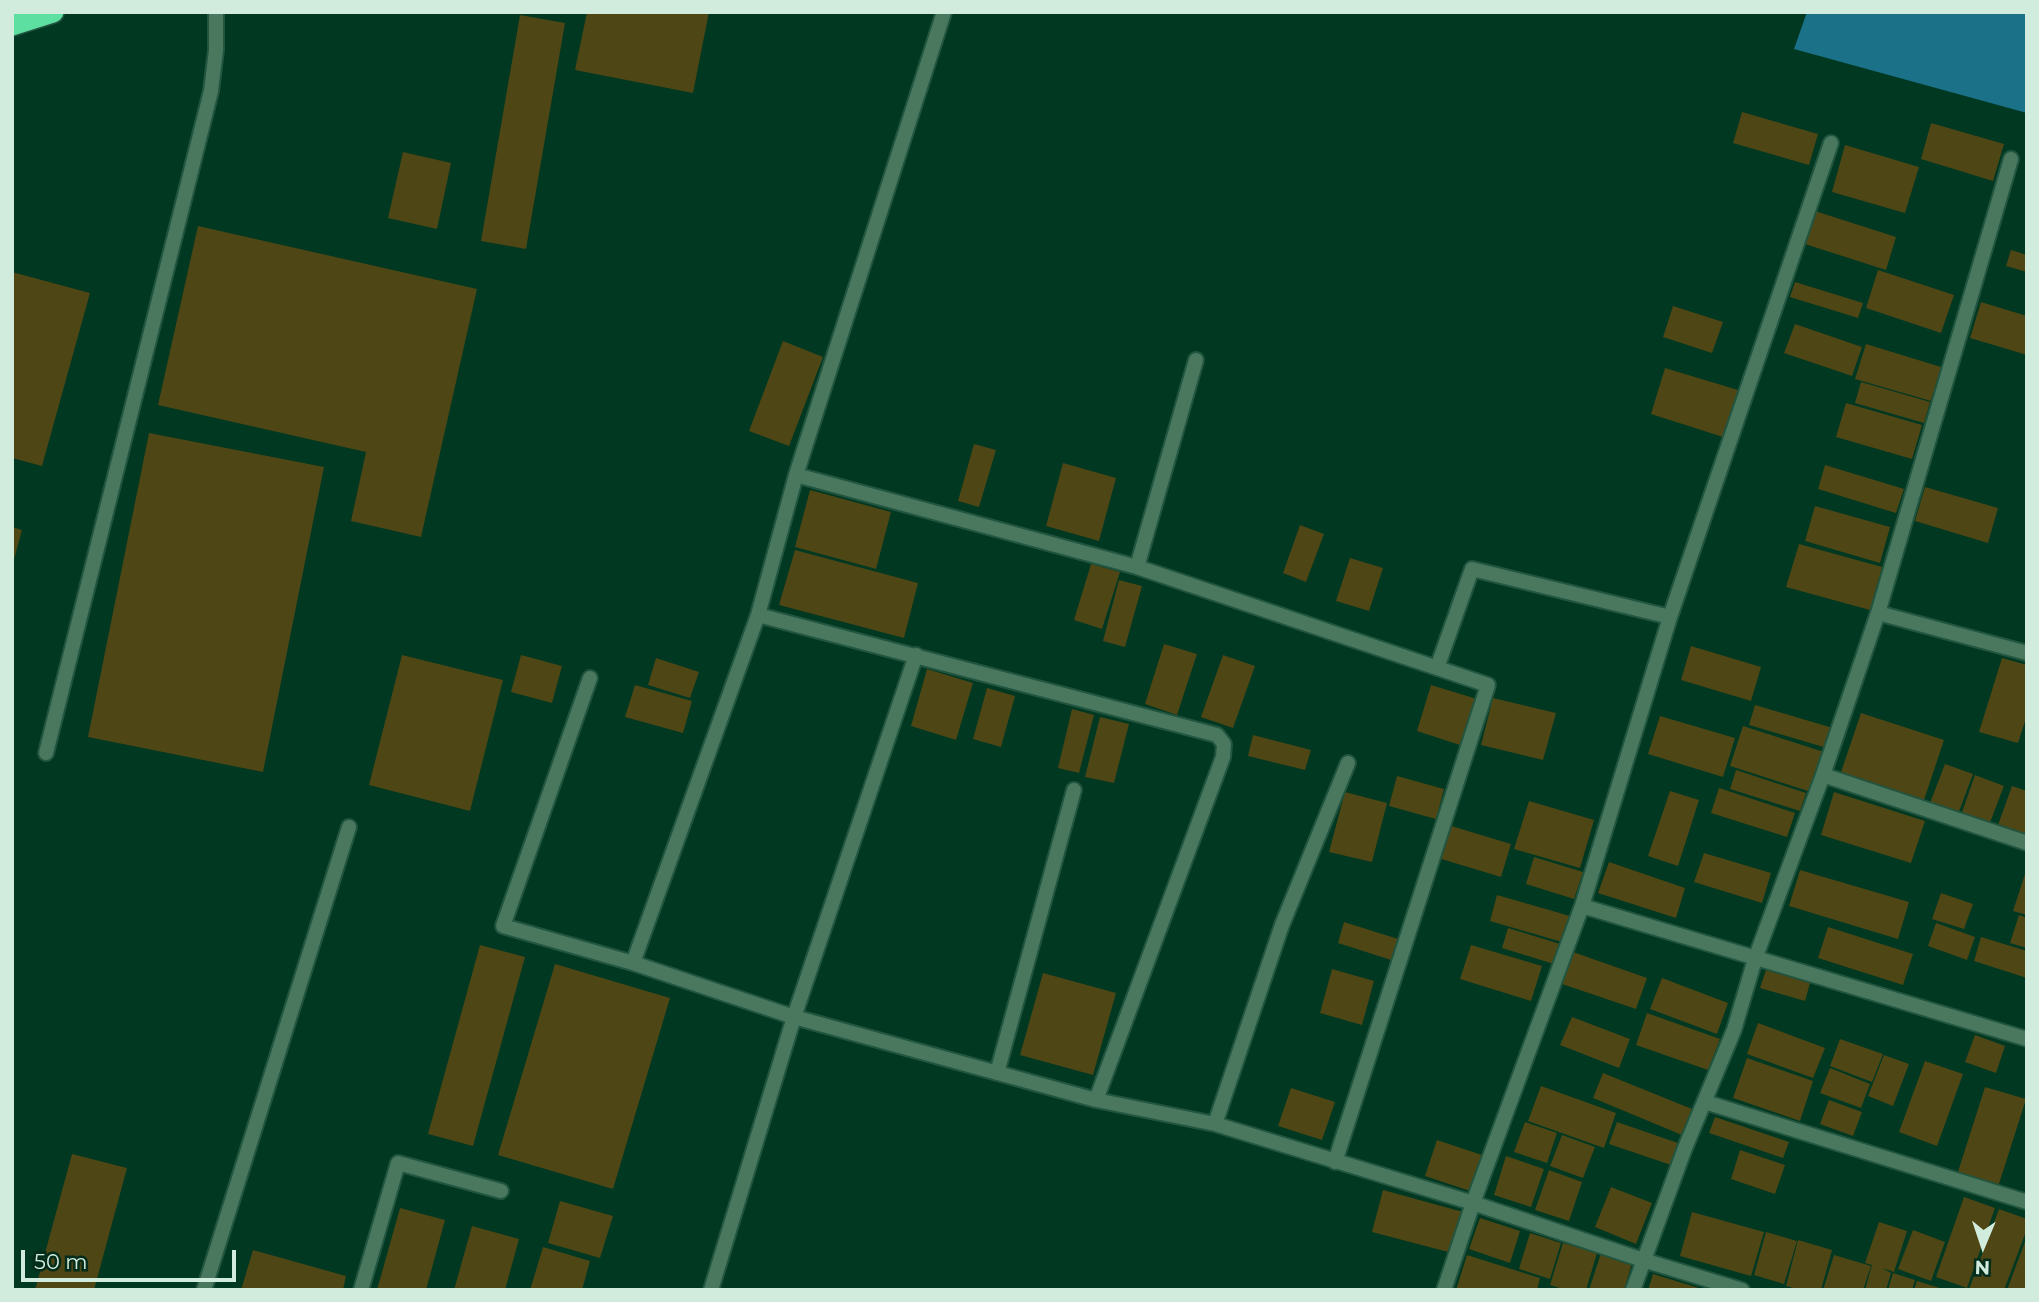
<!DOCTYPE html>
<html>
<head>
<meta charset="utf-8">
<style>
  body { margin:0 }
  #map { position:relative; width:2039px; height:1302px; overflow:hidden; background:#003821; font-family:Montserrat,sans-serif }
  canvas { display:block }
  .frame { position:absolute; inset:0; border:14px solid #d1ebdc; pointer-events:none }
  .north { position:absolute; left:1948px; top:1211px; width:70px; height:70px; -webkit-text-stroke:5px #042c1b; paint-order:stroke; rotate:182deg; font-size:19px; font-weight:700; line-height:28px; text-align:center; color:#d1ebdc }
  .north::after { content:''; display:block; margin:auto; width:24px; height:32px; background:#d1ebdc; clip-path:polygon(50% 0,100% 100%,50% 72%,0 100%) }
  .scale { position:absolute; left:21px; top:1250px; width:215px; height:32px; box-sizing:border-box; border:4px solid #d1ebdc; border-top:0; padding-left:9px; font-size:21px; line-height:24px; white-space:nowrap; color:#d1ebdc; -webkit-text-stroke:5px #042c1b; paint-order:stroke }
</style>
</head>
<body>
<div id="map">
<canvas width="2039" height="1302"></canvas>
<div class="frame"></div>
<div class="north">N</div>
<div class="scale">50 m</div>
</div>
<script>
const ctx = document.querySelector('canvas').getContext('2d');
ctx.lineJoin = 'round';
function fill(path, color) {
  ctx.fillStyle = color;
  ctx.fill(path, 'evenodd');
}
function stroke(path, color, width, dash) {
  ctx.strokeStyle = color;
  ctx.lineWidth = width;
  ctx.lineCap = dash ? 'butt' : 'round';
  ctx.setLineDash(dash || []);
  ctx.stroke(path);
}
const water = new Path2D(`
  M1807,12H2027V113L1794,49Z`);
const building = new Path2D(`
  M587,12H709L693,93L575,70Z
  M520,15L565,23L526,249L481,241Z
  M1742,112L1818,134L1809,165L1733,143Z
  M1931,123L2004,144L1993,181L1921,159Z
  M1845,145L1919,167L1905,213L1832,192Z
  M403,152L451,163L437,229L388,218Z
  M1815,211L1896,237L1886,270L1805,244Z
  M198,226L477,289L421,537L351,521L366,452L158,405Z
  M2011,250L2027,255V272L2006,266Z
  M1878,270L1954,295L1941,333L1866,308Z
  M12,272L90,293L42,466L12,458Z
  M1795,282L1863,303L1858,318L1790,297Z
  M1981,302L2027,316V355L1970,338Z
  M1673,306L1723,322L1712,353L1663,337Z
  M1795,324L1862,347L1852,376L1784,353Z
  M783,341L823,357L789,446L749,431Z
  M1866,344L1941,367L1931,401L1855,379Z
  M1665,368L1738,390L1723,437L1651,414Z
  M1861,382L1930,402L1924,423L1855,403Z
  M1846,403L1922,425L1912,459L1836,437Z
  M149,433L324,467L263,772L88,737Z
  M974,444L996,450L979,507L958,501Z
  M1063,463L1116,478L1099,541L1046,526Z
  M1825,465L1904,489L1896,513L1818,489Z
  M1925,487L1998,508L1988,543L1915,521Z
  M810,490L891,512L876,569L795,547Z
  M1815,506L1890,527L1880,563L1805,541Z
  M1300,525L1324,534L1306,582L1283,573Z
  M12,527L22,530L13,563H12Z
  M1799,544L1882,567L1870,610L1786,587Z
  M795,550L918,583L904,638L779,605Z
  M1350,558L1383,568L1369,611L1336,601Z
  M1091,564L1120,572L1102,629L1074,620Z
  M1119,580L1142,586L1125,647L1103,641Z
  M1164,644L1197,654L1177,715L1145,704Z
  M1691,646L1761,667L1751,701L1681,680Z
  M402,655L503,680L470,811L369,785Z
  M521,655L562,666L552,703L511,692Z
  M1223,655L1255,666L1233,728L1201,717Z
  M656,658L699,672L690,698L648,685Z
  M2002,658L2027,665V715L2018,743L1979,732Z
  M927,669L973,683L956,740L911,726Z
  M635,685L692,701L683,733L625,717Z
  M1431,685L1477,699L1463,746L1417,731Z
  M987,688L1015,696L1001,747L973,739Z
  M1493,698L1556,713L1543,760L1481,745Z
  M1755,705L1833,728L1827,748L1749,725Z
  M1072,709L1094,715L1079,773L1058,768Z
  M1861,713L1944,740L1923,803L1840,775Z
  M1660,716L1735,738L1723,777L1648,754Z
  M1100,717L1129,724L1114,783L1085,777Z
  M1743,726L1824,752L1811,792L1730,766Z
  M1253,735L1311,750L1305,770L1248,756Z
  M1945,764L1973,774L1958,814L1930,803Z
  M1736,770L1806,793L1800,811L1730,789Z
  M1975,775L2004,786L1989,825L1961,815Z
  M1397,776L1444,789L1436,819L1389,806Z
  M2012,786L2027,791L2026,836L1998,825Z
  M1719,788L1795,813L1787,837L1711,813Z
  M1670,791L1699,800L1678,866L1648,856Z
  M1345,792L1387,803L1372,862L1329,852Z
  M1834,792L1925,821L1911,863L1821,835Z
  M1529,801L1594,820L1580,868L1514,849Z
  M1448,825L1511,844L1501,877L1438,858Z
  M1704,853L1771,873L1762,903L1694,882Z
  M1534,857L1583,872L1574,899L1526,884Z
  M1609,862L1685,888L1676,918L1598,893Z
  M1800,870L1909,902L1898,939L1789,906Z
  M2026,871H2027V915L2013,911Z
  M1941,893L1973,904L1964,929L1932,919Z
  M1497,895L1570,916L1562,942L1490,921Z
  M2019,915L2027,918V948L2010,943Z
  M1344,922L1398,939L1391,960L1338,943Z
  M1936,923L1975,937L1967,960L1928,946Z
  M1828,927L1913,954L1903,985L1818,958Z
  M1508,928L1560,944L1554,964L1502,948Z
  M1981,937L2027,951V978L1974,961Z
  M480,945L525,957L473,1146L428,1134Z
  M1471,945L1542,966L1531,1001L1460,979Z
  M1573,952L1647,978L1636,1009L1562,984Z
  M555,964L670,998L613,1189L498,1155Z
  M1332,969L1374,981L1362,1025L1320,1013Z
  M1766,970L1810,983L1805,1001L1760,988Z
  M1043,973L1116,993L1093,1075L1020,1055Z
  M1662,978L1728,1003L1717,1034L1650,1009Z
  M1647,1013L1720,1039L1708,1070L1636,1045Z
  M1572,1017L1630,1039L1619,1068L1560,1045Z
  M1758,1023L1825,1048L1813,1078L1747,1054Z
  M1975,1035L2005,1046L1996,1073L1965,1062Z
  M1840,1039L1883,1054L1872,1082L1830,1066Z
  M1884,1055L1909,1064L1893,1106L1868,1096Z
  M1747,1058L1813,1081L1800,1121L1733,1098Z
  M1925,1061L1963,1074L1937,1146L1899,1132Z
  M1830,1068L1870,1084L1861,1108L1820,1093Z
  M1603,1073L1692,1109L1682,1135L1593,1098Z
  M1541,1086L1616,1113L1604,1148L1528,1121Z
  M1985,1087L2026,1099L1998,1187L1957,1175Z
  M1291,1088L1335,1102L1322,1140L1278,1126Z
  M1829,1100L1862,1112L1853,1136L1820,1124Z
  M1715,1117L1789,1142L1783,1158L1709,1133Z
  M1525,1122L1557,1133L1547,1163L1514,1152Z
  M1617,1122L1678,1143L1671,1165L1609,1144Z
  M1562,1135L1595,1147L1583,1178L1550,1166Z
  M1437,1140L1482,1155L1470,1191L1425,1176Z
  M1740,1150L1785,1165L1775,1194L1731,1179Z
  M72,1154L127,1168L94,1290H35Z
  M1506,1156L1544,1169L1531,1207L1494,1195Z
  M1549,1170L1582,1182L1569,1221L1535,1210Z
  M1611,1187L1652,1203L1636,1244L1595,1227Z
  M1383,1190L1463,1212L1452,1253L1372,1232Z
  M1964,1197L1995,1208L1967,1288L1936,1277Z
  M560,1201L613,1216L600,1258L548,1243Z
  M400,1208L445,1220L426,1290H377Z
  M1999,1209L2027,1219V1229L2004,1290H1971L1969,1289Z
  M1692,1212L1764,1232L1751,1276L1680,1256Z
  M1480,1218L1520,1231L1510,1263L1469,1249Z
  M1879,1222L1907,1231L1894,1272L1882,1268L1891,1273L1886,1290H1865L1872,1265L1865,1263Z
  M472,1226L519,1239L505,1290H454Z
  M1913,1230L1945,1242L1931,1281L1898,1269Z
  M1766,1232L1797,1241L1784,1284L1754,1275Z
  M1530,1233L1561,1243L1550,1279L1519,1269Z
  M2026,1239L2027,1290H2007Z
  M1798,1240L1832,1250L1821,1290H1801L1786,1286Z
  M1563,1243L1597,1253L1586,1290H1566L1550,1285Z
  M543,1247L590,1261L582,1290H530Z
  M253,1250L346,1276L343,1290H241Z
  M1601,1253L1632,1263L1624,1290H1589Z
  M1467,1255L1540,1278L1537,1290H1456Z
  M1834,1255L1871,1266L1863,1290H1823Z
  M1893,1273L1915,1280L1912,1290H1888Z
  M1653,1274L1702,1289V1290H1648Z
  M1917,1281L1943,1289V1290H1914Z`);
const lane = new Path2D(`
  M46,753L211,91L216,50V12`);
const street = new Path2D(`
  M796,475L1137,567L1488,685L1335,1162
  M1137,567L1196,360
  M1878,613L2027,653
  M758,615L1217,735L1224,744L1223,757L1096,1100
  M1437,668L1472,569L1670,617
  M590,678L503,926L633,963L794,1017L1096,1100L1215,1124L1473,1203L1643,1260L1742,1290
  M1823,775L2027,843
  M1582,906L2027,1039
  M633,963L758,615L796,475L944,12
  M997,1073L1074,790
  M1705,1102L2027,1202
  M1215,1124L1282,925L1348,763
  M204,1290L349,827
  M361,1290L398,1163L501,1191
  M711,1290L794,1017L916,655
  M1444,1290L1473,1203L1582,906L1670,617L1831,143
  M1633,1290L1685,1148L1734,1030L1755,959L1823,775L1878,613L2011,159`);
const highway = new Path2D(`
  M12,25L53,12`);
fill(water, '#1a7188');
fill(building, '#4e4615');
stroke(lane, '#21553f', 18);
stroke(street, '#21553f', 18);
stroke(highway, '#21553f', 24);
stroke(lane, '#49785f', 14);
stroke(street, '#49785f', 14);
stroke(highway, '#5edfa2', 21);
</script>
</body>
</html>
